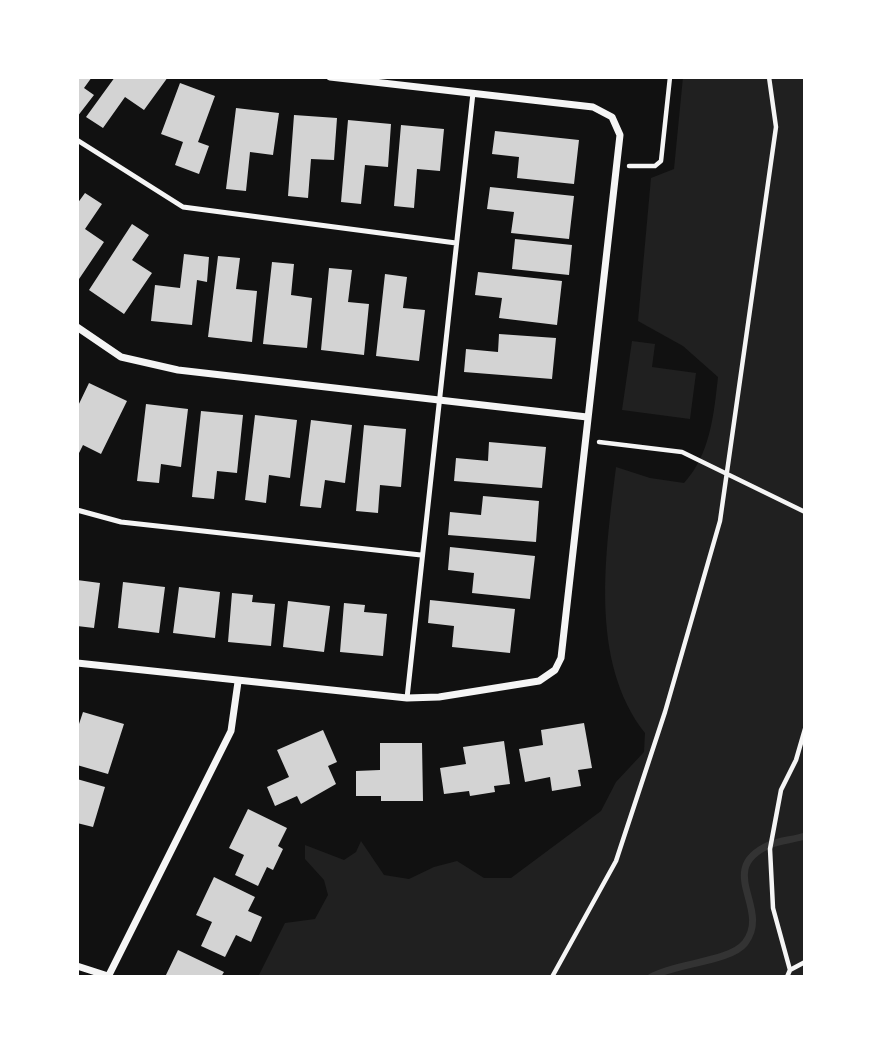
<!DOCTYPE html>
<html>
<head>
<meta charset="utf-8">
<style>
  body { margin:0 }
  #map { position:relative; width:882px; height:1054px; overflow:hidden; background:#111; font-family:Roboto,sans-serif }
  canvas { display:block }
  .frame { position:absolute; inset:0; border:79px solid #fff; pointer-events:none }
</style>
</head>
<body>
<div id="map">
<canvas width="882" height="1054"></canvas>
<div class="frame"></div>
</div>
<script>
const ctx = document.querySelector('canvas').getContext('2d');
ctx.lineJoin = 'round';
function fill(path, color) {
  ctx.fillStyle = color;
  ctx.fill(path, 'evenodd');
}
function stroke(path, color, width, dash) {
  ctx.strokeStyle = color;
  ctx.lineWidth = width;
  ctx.lineCap = dash ? 'butt' : 'round';
  ctx.setLineDash(dash || []);
  ctx.stroke(path);
}
const green = new Path2D(`
  M683,77H805V977H258L285,923L315,919L328,895L324,880L305,859V845L344,860L356,852L361,841L384,875L409,879L434,867L457,861L484,878H511L601,811L616,782L644,752L645,733C588,660 606,551 616,467L650,478L684,483C710,455 714,414 718,377L683,346L638,321L651,178L674,169Z
  M632,341L655,344L652,367L696,373L690,419L622,410Z`);
const stream = new Path2D(`
  M651,977C675,963 730,962 745,943C772,908 714,870 769,845C780,840 793,840 805,836`);
const building = new Path2D(`
  M77,77H92L84,88L94,95L77,117Z
  M115,77H168L144,110L125,97L103,128L86,117Z
  M180,83L215,96L198,142L209,146L199,174L175,165L183,142L161,134Z
  M236,108L279,113L273,155L250,152L246,191L226,189Z
  M294,115L337,118L334,160L311,159L308,198L288,196Z
  M348,120L391,124L388,167L365,165L361,204L341,202Z
  M401,125L444,129L440,171L417,169L414,208L394,206Z
  M495,131L579,140L574,184L517,178L519,157L492,154Z
  M490,187L574,196L569,239L511,233L514,212L487,209Z
  M85,193L102,204L85,229L104,242L77,282V204Z
  M132,224L149,235L132,260L152,273L124,314L89,290Z
  M515,239L572,245L569,275L512,269Z
  M184,254L209,257L207,282L197,280L192,325L151,321L155,285L180,288Z
  M218,256L240,258L236,289L257,291L252,342L208,337Z
  M272,262L294,264L291,295L312,298L307,348L263,344Z
  M329,268L352,270L348,302L369,304L364,355L321,350Z
  M478,272L562,281L557,325L499,318L502,298L475,295Z
  M385,274L407,277L403,308L425,310L419,361L376,356Z
  M499,334L556,338L552,379L464,372L466,349L498,352Z
  M89,383L127,401L101,454L83,445L77,457V408Z
  M146,404L188,409L181,467L161,464L159,483L137,481Z
  M201,411L243,415L237,473L217,471L214,499L192,497Z
  M255,415L297,420L290,478L269,475L266,503L245,500Z
  M311,420L352,425L345,483L325,480L321,508L300,506Z
  M364,425L406,429L401,487L380,485L378,513L356,511Z
  M489,442L546,447L542,488L454,481L456,458L488,461Z
  M483,496L539,501L536,542L448,535L450,512L481,515Z
  M450,547L535,556L530,599L472,593L474,573L448,570Z
  M77,580L100,583L94,628L77,626Z
  M123,582L165,587L159,633L118,628Z
  M179,587L220,592L215,638L173,633Z
  M232,593L253,595L252,602L275,604L271,646L228,642Z
  M430,600L515,609L510,653L452,647L454,626L428,623Z
  M288,601L330,606L324,652L283,647Z
  M344,603L365,605L364,612L387,614L383,656L340,652Z
  M83,712L124,724L108,774L77,765V730Z
  M584,723L592,768L578,770L581,786L552,791L550,777L525,782L519,749L543,745L541,730Z
  M323,730L337,762L328,766L336,784L301,804L297,796L275,806L267,787L289,777L277,750Z
  M504,741L510,784L494,786L495,792L470,796L469,791L444,794L440,768L466,764L463,747Z
  M380,743H422L423,801H381V796H356V771L380,770Z
  M77,779L105,787L93,827L77,823Z
  M248,809L287,828L278,846L283,849L273,870L267,867L258,886L235,875L244,855L229,848Z
  M214,877L255,897L248,911L262,917L251,942L236,935L225,957L201,946L212,922L196,915Z
  M178,950L224,972L221,977H165Z`);
const path = new Path2D(`
  M629,166H655L661,161L670,77
  M599,442L682,452L805,512
  M790,970L773,908L770,849L781,790L796,760L805,729
  M552,977L616,861L665,712L720,521L776,127L769,77
  M787,977L790,970L805,962`);
const service = new Path2D(`
  M77,140L183,207L456,243
  M77,510L121,522L421,555
  M407,698L473,93`);
const minor = new Path2D(`
  M77,327L121,357L178,370L587,417
  M77,663L407,698L439,697L539,681L555,670L561,658L620,135L612,117L593,107L330,77
  M77,966L108,976
  M108,977L231,731L238,682`);
fill(green, '#202020');
stroke(stream, '#333', 7);
fill(building, '#d3d3d3');
stroke(path, '#f5f5f5', 4.5);
stroke(service, '#f5f5f5', 5);
stroke(minor, '#f5f5f5', 7);
</script>
</body>
</html>
